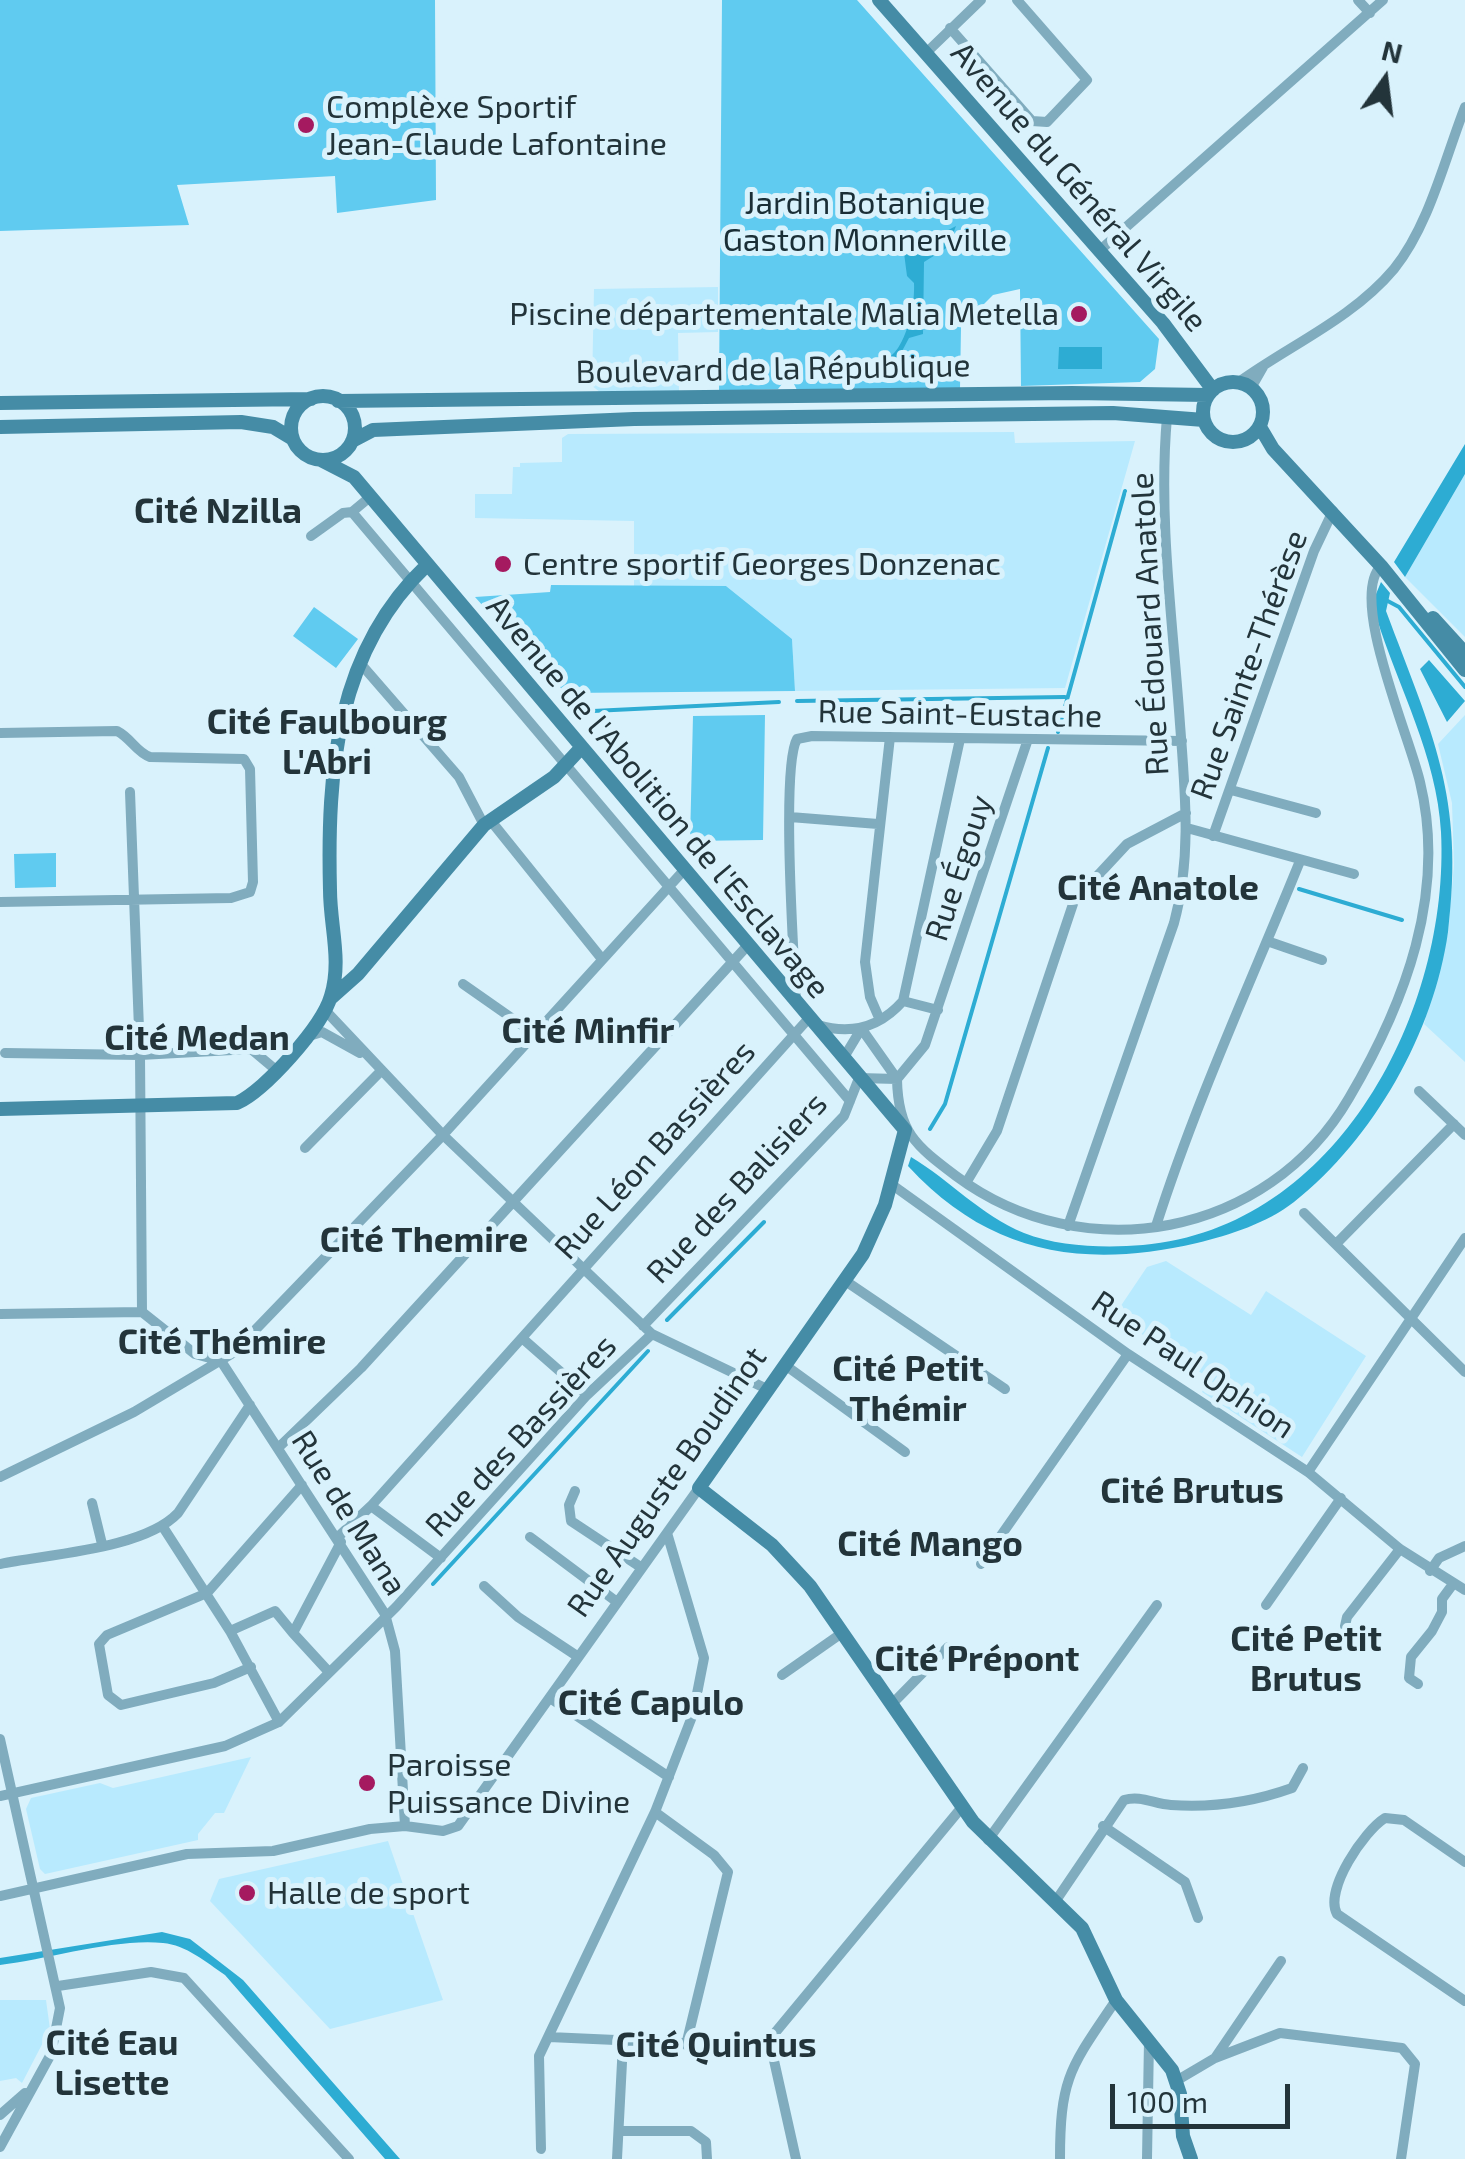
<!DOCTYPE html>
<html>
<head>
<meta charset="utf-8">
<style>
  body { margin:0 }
  #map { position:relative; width:1465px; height:2159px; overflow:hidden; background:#d9f2fc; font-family:"Exo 2",sans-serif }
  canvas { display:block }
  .north { position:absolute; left:1335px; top:30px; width:100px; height:100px; -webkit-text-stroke:8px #d9f2fc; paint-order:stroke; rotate:14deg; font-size:28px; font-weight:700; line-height:40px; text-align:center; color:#23343a }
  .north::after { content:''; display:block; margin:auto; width:35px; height:45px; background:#23343a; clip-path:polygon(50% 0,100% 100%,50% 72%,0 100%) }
  .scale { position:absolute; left:1110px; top:2084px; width:180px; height:45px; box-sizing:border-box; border:5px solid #23343a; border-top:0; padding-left:12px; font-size:30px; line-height:35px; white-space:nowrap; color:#23343a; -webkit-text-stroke:8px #d9f2fc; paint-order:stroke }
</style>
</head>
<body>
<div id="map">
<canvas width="1465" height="2159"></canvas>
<div class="north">N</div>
<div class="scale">100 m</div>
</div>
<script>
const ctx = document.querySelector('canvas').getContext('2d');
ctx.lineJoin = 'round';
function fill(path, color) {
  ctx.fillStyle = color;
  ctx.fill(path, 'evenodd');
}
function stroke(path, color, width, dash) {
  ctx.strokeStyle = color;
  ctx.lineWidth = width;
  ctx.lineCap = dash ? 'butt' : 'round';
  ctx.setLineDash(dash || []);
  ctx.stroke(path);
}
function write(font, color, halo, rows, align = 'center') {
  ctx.font = font + ' "Exo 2",sans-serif';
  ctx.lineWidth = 10;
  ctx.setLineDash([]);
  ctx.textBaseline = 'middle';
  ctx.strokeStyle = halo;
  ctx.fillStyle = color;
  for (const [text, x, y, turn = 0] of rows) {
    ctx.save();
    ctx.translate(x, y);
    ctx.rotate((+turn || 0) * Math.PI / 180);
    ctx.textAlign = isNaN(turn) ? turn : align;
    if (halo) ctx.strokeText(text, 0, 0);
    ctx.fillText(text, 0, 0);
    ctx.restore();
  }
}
const built = new Path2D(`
  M718,287V332L678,333L679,391L600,392L592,386L594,289Z
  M1014,432L1015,443L1135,441L1065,688L795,691L792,639L726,586H634V521L475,518V494H512L513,467H520V463L562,462V438L568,434Z
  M1465,474V637L1405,577Z
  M1465,715V1062L1424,1024L1448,933L1454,865L1452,803L1438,744Z
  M1166,1261L1251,1315L1266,1291L1366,1356L1302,1457L1202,1392L1209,1378L1114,1316L1147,1267Z
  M251,1757L224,1813H215L198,1834V1840L45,1874L40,1869L26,1809L31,1798L100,1783L113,1788Z
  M388,1841L443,2000L330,2029L210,1901L219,1879Z
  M0,2000H46L50,2029L22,2083L16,2078L0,2081Z`);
const green = new Path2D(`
  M0,0H435L436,200L337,213L335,176L177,185L189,225L0,231Z
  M722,0H857L1159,339L1155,369L1140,382L1021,386L1020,289L993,295L961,327L960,388L797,390L794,384H782L778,389L719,391Z
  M551,585L726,586L792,639L795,691L565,693L491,602L483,606L475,597L550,592Z
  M314,607L358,639L336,668L293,636Z
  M765,715L763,840L690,841L693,716Z
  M56,853V887L15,888L14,854Z`);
const water = new Path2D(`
  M956,226L948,247L924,262L923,334L909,338L892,370L883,367L870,379C875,365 890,360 898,348C909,331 915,303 914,283L907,276L904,253Z
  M1059,347H1102V369H1058Z
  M1465,444V474L1405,577L1394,562Z
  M1381,582L1390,593L1386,611C1432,734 1465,796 1448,932C1434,1032 1374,1139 1294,1202C1267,1223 1230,1235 1197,1243C1084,1269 990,1255 908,1166L911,1157C950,1180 980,1215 1024,1233C1059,1247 1106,1248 1143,1245C1338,1228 1450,1010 1441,832C1437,756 1398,687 1376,616V594Z
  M1429,660L1465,701L1447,722L1420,669Z
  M162,1932L190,1939L243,1980L400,2159H385L225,1975C206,1962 186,1945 163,1943C116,1938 49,1959 0,1965V1958Z`);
const stream = new Path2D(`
  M1384,599L1399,607L1465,687
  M797,701L1065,697
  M593,711L779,702
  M1058,732L1125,491
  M1299,889L1402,920
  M930,1129L945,1104L1048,748
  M667,1320L764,1222
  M433,1584L648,1351`);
const street = new Path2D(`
  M1358,0L1370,13
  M950,28L1032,121L1047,122L1087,80L1017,0
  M926,53L981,0
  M1099,251L1383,0
  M1239,382C1290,345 1352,319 1394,269C1429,226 1445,158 1465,107
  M1251,388L1263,367
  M370,497L352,512L850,1101
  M311,536L343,513L352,512
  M360,663L459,777L484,825
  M0,733L117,731C131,738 136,752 150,757L244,759L250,769L253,882L250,892L231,898L0,902
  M1027,742L925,1045L897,1079C898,1132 915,1145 956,1176C1084,1271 1268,1237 1349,1098C1405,1003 1447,893 1420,782C1410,737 1348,598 1381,566
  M1231,790L1316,813
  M130,792L140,1055L142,1312L195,1354L221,1361
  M790,817L878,824
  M491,821L602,959
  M1187,828L1354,874
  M1213,836L1314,551L1333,511
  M1267,941L1322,960
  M463,984L533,1033
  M903,1001L938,1010
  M796,1002C794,958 781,767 797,739L812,736L1182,741
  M324,1009L443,1135L652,1334L767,1389
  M880,1020L870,997L865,962L890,737
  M818,1025C851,1035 880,1027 903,1001L960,739
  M861,1028L897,1079
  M309,1036L322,1032L360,1053
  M5,1053L140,1055L251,1049L276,1070
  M843,1059L861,1029
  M1419,1091L1465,1135
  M305,1148L380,1072
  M966,1183L997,1131L1074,901L1127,844L1186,813
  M891,1184L1128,1354L1308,1472L1400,1549L1465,1590
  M1304,1213L1465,1372
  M1068,1226L1174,923C1192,857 1185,791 1180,724C1173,623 1158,518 1167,417
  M1156,1226C1196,1101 1251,982 1300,861
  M1336,1244L1454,1124
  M844,1280L1005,1389
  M0,1314L142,1312
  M643,1326L844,1116L859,1078L897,1079
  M522,1338L587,1395
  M221,1361L385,1614L395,1651L405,1826
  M785,1365L905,1452
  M278,1448L361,1368L748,945
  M1308,1472L1465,1238
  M0,1477L134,1412L233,1353L443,1135L685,869
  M575,1491L569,1505L571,1521L642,1568
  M92,1503L102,1544
  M371,1506L441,1558
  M163,1527L230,1631L279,1722
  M338,1537L371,1506L809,1018
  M530,1537L617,1602
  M0,1564C49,1554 144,1549 178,1513L250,1405
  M981,1564L1128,1354
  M1430,1571L1439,1558L1465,1546
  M484,1586L518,1617L577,1656
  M1266,1605L1341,1498
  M230,1631L275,1611L293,1633
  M1353,1634L1345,1626L1347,1617L1400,1549
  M251,1667L214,1683L121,1705L108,1695L99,1644L107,1635L207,1593L302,1485
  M327,1670L293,1633L341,1542
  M782,1675L842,1633
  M1418,1684L1409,1678L1411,1657L1432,1631L1442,1612V1599L1453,1584
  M550,1698L669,1777
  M891,1705L948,1647
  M0,1739L60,2008L51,2054L0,2147
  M0,1796L225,1746L279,1722L396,1607L587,1395L652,1334
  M655,1812L714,1855L728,1872L686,2045
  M1103,1826L1185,1882L1198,1918
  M988,1840L1157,1605
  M1465,1862L1404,1820L1385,1818C1364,1831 1324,1890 1337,1914L1465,2001
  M0,1896L187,1854L273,1851L370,1829L405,1826L443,1831L458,1826L699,1488
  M1057,1899L1124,1800C1141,1795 1154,1804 1171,1805C1213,1808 1253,1802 1292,1788L1303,1768
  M58,1986L151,1972L184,1978L349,2159
  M549,2037L771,2047
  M1215,2058L1281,1961
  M1176,2081L1215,2058L1280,2033L1402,2048L1415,2064L1401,2159
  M0,2115L25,2093
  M619,2131H691L706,2142L707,2159
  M541,2149L539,2056L655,1812L693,1714L704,1658L667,1533
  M617,2159L623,2043
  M796,2159L771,2047L774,2034L962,1807
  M1060,2159C1060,2076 1071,2067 1116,2000
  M1147,2159L1149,2040`);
const secondary = new Path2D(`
  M879,0L1163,323L1213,390
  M1203 412a30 30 0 1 1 60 0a30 30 0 1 1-60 0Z
  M291 428a32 32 0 1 1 64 0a32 32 0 1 1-64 0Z
  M338,401L1072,393L1208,395
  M0,403L311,399
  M0,427L241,422L273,427L293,439
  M1260,427L1273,449L1381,566L1465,670
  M352,441L373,430L634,419L1113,413L1204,420
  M321,460L354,477L905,1130L885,1205L863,1254L699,1488L772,1545L810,1586L973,1822L1082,1928L1116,2000L1172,2070L1180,2094L1183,2136L1191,2159
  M1433,618L1465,653
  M331,998L358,974L484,825L554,777L581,748
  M0,1109L237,1103C265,1090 322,1027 331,996C342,960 330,926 330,890C327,772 336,651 427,565`);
const markers = [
  [306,125,10,"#a51a60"],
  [1079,314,10,"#a51a60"],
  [503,564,10,"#a51a60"],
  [367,1783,10,"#a51a60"],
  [247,1893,10,"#a51a60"]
];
const poiNames = [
  ["Complèxe Sportif",326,107],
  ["Jean-Claude Lafontaine",326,144],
  ["Piscine départementale Malia Metella",1059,314,"right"],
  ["Centre sportif Georges Donzenac",523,564],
  ["Paroisse",387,1765],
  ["Puissance Divine",387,1802],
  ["Halle de sport",267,1893]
];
const streetNames = [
  ["Avenue du Général Virgile",1079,187,49],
  ["Boulevard de la République",773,369,-1],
  ["Rue Édouard Anatole",1150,624,-93],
  ["Rue Sainte-Thérèse",1249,665,-70],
  ["Rue Saint-Eustache",960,714,1],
  ["Avenue de l'Abolition de l'Esclavage",658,797,50],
  ["Rue Égouy",959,868,-72],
  ["Rue Léon Bassières",655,1150,-48],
  ["Rue des Balisiers",737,1188,-47],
  ["Rue Paul Ophion",1193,1365,34],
  ["Rue des Bassières",521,1436,-47],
  ["Rue Auguste Boudinot",667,1482,-55],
  ["Rue de Mana",349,1513,58]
];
const parkNames = [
  ["Jardin Botanique",865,203],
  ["Gaston Monnerville",865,240]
];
const neighbourhoodNames = [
  ["Cité Nzilla",218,511],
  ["Cité Faulbourg",327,722],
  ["L'Abri",327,762],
  ["Cité Anatole",1158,888],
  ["Cité Minfir",588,1031],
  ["Cité Medan",197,1038],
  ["Cité Themire",424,1240],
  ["Cité Thémire",222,1342],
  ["Cité Petit",908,1369],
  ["Thémir",908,1409],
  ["Cité Brutus",1192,1491],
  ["Cité Mango",930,1544],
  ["Cité Petit",1306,1639],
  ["Brutus",1306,1679],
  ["Cité Prépont",977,1659],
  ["Cité Capulo",651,1703],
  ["Cité Eau",112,2043],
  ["Lisette",112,2083],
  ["Cité Quintus",716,2045]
];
fill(built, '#b8eafe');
fill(green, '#60cbf0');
fill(water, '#2dacd3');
stroke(stream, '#2dacd3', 4);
stroke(street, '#80acbe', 10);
stroke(secondary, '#458ca6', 14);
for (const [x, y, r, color] of markers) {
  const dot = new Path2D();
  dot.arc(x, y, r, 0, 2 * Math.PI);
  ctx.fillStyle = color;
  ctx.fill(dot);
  stroke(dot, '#d9f2fc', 4);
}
write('32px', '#23343a', '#d9f2fc', poiNames, 'left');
write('32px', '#23343a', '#d9f2fc', streetNames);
write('32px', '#1a2e36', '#d9f2fc', parkNames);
write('bold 35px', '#23343a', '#d9f2fc', neighbourhoodNames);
</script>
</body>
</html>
